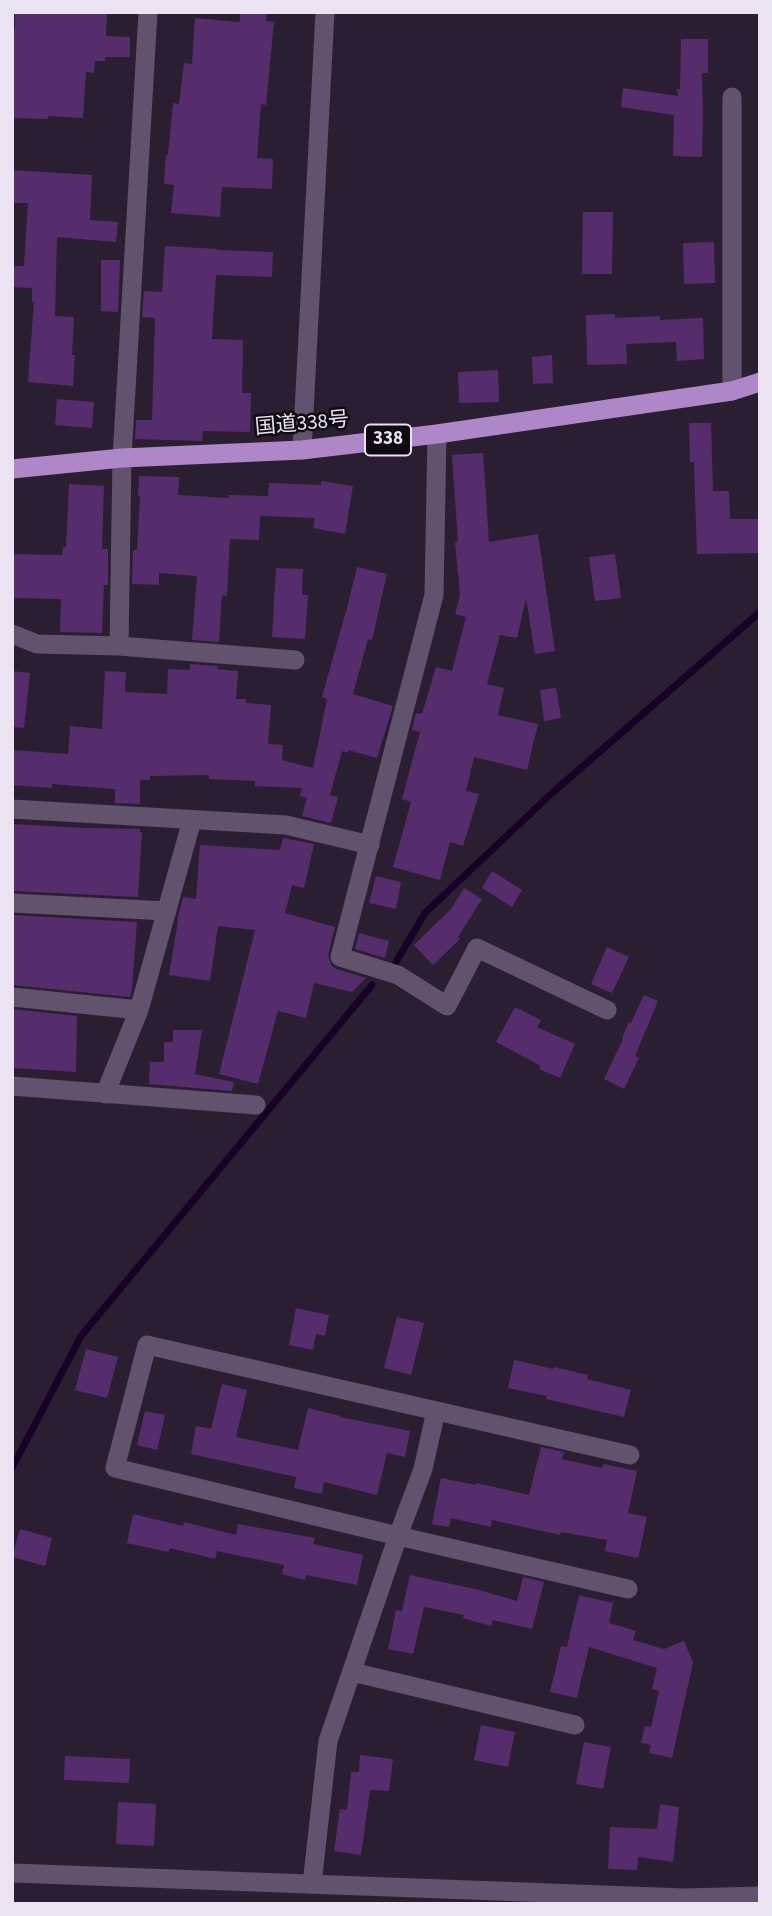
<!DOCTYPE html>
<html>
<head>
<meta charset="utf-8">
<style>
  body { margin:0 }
  #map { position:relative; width:772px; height:1916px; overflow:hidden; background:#2b1e33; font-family:"Source Sans 3",sans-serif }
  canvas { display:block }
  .frame { position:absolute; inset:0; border:14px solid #ebe3f1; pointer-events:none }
</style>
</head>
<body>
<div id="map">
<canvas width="772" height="1916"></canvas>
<div class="frame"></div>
</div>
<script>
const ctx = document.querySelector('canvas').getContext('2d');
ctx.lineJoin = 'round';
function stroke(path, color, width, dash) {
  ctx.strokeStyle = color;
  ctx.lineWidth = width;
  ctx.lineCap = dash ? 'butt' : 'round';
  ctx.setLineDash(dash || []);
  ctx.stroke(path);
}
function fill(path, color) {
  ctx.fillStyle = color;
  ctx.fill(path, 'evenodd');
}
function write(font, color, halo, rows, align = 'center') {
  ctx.font = font + ' "Source Sans 3","Noto Sans JP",sans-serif';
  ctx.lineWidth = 5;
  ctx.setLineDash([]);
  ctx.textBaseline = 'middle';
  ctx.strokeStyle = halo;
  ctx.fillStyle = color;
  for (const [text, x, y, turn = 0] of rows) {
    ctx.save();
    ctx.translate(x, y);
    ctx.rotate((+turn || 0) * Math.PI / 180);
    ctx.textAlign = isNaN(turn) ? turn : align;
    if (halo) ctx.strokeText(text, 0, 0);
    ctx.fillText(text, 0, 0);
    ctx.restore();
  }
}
const stream = new Path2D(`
  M396,962L425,913L551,794L760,612
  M12,1468L81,1336L372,985`);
const building = new Path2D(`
  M15,12H107L106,36L130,37V57H105V61H95L94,73L86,72L83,118L48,116V119L12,118V29H15Z
  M240,12H267L266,21L274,22L266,105L261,104L257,158L273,159L272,189L222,187L220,217L171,213L174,185L164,184L166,155H168L173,103L179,104L184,63L192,64L195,18L238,22L240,20Z
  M681,39H708V73H702L703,117L702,157L673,156L674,115L621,107L623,88L678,96L677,89H680Z
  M12,170L92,175L90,220L118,222L116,242L57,237L55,316L74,317L72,355H75L73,386L28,382L34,302H32V288L12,287V266H24L28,203H12Z
  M583,212H613L612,274H582Z
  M714,242L715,283L684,284L683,243Z
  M165,246L217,249V250L273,252L272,277L216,275L212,339L243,340L242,393H251L250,432L203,431L202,441L135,439L136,420H152L155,318L142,317L144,291L162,292Z
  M101,260H120L118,312L101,311Z
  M615,314V318L660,316V320L703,318L704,359L677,361L676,342L626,344L627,364L587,365L586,315Z
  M552,355L553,383L533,384L532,357Z
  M498,370L499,402L459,403L458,372Z
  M57,399L94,402L92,428L55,425Z
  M689,423H711L713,491H729L730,519H760V553L697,554L694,462H690Z
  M483,453L489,542L538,534L555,651L535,654L526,598L517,638L500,635L487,684L504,688L498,715L538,724L527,770L474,757L466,791L479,794L463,846L450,842L440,880L393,867L411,802L402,799L420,732L412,730L416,713L422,714L436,667L452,671L466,617L455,614L460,595L455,542H458L452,455Z
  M139,476L179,477L178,495L229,498V495L268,496L269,483L321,485V481L353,486L345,534L313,528L315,518L260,516L259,540L230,539L227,596L222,595L219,642L192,640L197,576L159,573V585L132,584L133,550H137L140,496H138Z
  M69,484L104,486L102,549H108V583L107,585H104L102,633L60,632L61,599L12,598L13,554L62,555L63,547H66Z
  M615,554L621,598L595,601L589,557Z
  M357,567L387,574L372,640L368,639L353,694L393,706L377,758L348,750V753L342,751L330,795L338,797L331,823L302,816L307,798L300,796L302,788L255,786V781L209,779V775L150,776V780H140V804L115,803V789L52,784V788L12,785V750L68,754L70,726L102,729L105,671L126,672L125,692L167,694L168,669L190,670V664L218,666L217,669L238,671L236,699H246V703L271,705L268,744L283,745L282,760L313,768L327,699L322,697L348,604Z
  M276,568L303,569L302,595H308L305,639L272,637Z
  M12,671L30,673L24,728L12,727Z
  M556,688L561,718L544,721L540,690Z
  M12,824L86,828L140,829V832H142L138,897L12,891Z
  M283,838L314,844L304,888L292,885L285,913L335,927L328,955L331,965L336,969L366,978L352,992L314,983L306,1018L278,1011L258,1084L219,1074L255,930L218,926L210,981L169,975L178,921H177L183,897L196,899L200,845L280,850Z
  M492,871L522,890L512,907L482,888Z
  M376,876L401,882L396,909L369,903Z
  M464,888L482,899L458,937L460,939L433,965L414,945L451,909Z
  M12,915L137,922L132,989L130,997L12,985Z
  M359,933L389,941L385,958L355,949Z
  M607,947L629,957L612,993L591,984Z
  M644,995L658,1001L635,1056L639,1058L624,1089L604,1079L623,1039L622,1038L629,1022L631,1023Z
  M515,1007L541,1020L537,1027L575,1044L560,1078L539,1069L541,1066L496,1042Z
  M12,1009L77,1016L76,1072L12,1068Z
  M173,1030H202L195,1074L234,1082L232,1091L149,1084L150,1062H164V1042H173Z
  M296,1308L329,1315L325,1336L316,1334L313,1350L289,1345Z
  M397,1317L424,1323L411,1375L384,1368Z
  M86,1349L118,1357L107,1398L75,1390Z
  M514,1360L553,1369L554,1367L588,1375L587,1379L631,1390L624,1417L546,1399L547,1396L508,1388Z
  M222,1384L247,1390L236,1437L298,1450L308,1408L340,1416V1417L410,1431L405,1457L387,1453L377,1495L324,1482L322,1494L294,1488L296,1477L191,1454L196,1426L211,1429Z
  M145,1411L165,1415L157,1450L137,1445Z
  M541,1447L564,1452L562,1459L602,1468L604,1464L637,1471L628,1513L647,1517L638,1558L605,1551L607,1540L561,1532L560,1535L492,1520L491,1527L451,1518L449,1527L432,1524L441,1478L476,1485L477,1483L529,1495Z
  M133,1514L183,1526L184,1522L236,1535L238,1524L315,1538L313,1544L363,1555L357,1585L306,1575L305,1580L282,1574L284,1565L217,1551L215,1559L170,1548L169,1552L127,1543Z
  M20,1529L52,1538L45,1566L12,1557Z
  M410,1575L475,1589L517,1601L523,1577L544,1582L532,1629L493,1620L491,1626L463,1618L464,1615L424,1607L413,1654L388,1649L396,1610L402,1611Z
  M579,1595L613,1603L609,1623L636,1631L633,1640L664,1649L684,1641L693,1662L672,1758L649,1753L651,1745L641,1743L645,1726L651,1727L659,1691L652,1689L657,1668L589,1647L577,1698L550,1692L561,1646L567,1647Z
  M481,1725L515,1732L508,1767L474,1760Z
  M584,1742L611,1747L603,1789L576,1784Z
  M360,1755L393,1759L389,1791L370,1790L361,1855L334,1851L340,1809L347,1810L351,1772H359Z
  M65,1756L130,1759L129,1783L64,1780Z
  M118,1802L156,1804L154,1846L116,1844Z
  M660,1804L679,1807L673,1862L638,1857L637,1870L608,1869L610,1827L657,1829Z`);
const minor = new Path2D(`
  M732,391V97
  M437,434L434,595L340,957L398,975L447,1006L477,948L607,1010
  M302,450L325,12
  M12,634L37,644L119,646L295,660
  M119,646L122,458L148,12
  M12,809L286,825L370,845
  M12,903L167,911
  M12,997L139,1010
  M12,1086L256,1105
  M105,1094L139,1010L192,820
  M628,1589L398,1536L115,1468L147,1345L630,1455
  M352,1672L575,1725
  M312,1884L328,1741L398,1536L423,1469L436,1411`);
const tertiary = new Path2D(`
  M12,1873L685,1898L760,1896`);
const trunk = new Path2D(`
  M12,469L122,458L302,450L437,434L732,391L760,382`);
const shields = [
  [388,440,46]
];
const shieldNames = [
  ["338",388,440]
];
const streetNames = [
  ["国道338号",302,425,-5]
];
stroke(stream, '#180026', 7);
fill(building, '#552d6c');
stroke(minor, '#63526e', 19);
stroke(tertiary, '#63526e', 19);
stroke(trunk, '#ae87c8', 19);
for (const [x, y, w] of shields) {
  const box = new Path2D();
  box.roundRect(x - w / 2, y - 15.5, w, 31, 5);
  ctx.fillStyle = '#100a14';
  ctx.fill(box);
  stroke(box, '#ebe3f1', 2);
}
write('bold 19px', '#ebe3f1', null, shieldNames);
write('21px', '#ebe3f1', '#100a14', streetNames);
</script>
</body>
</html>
